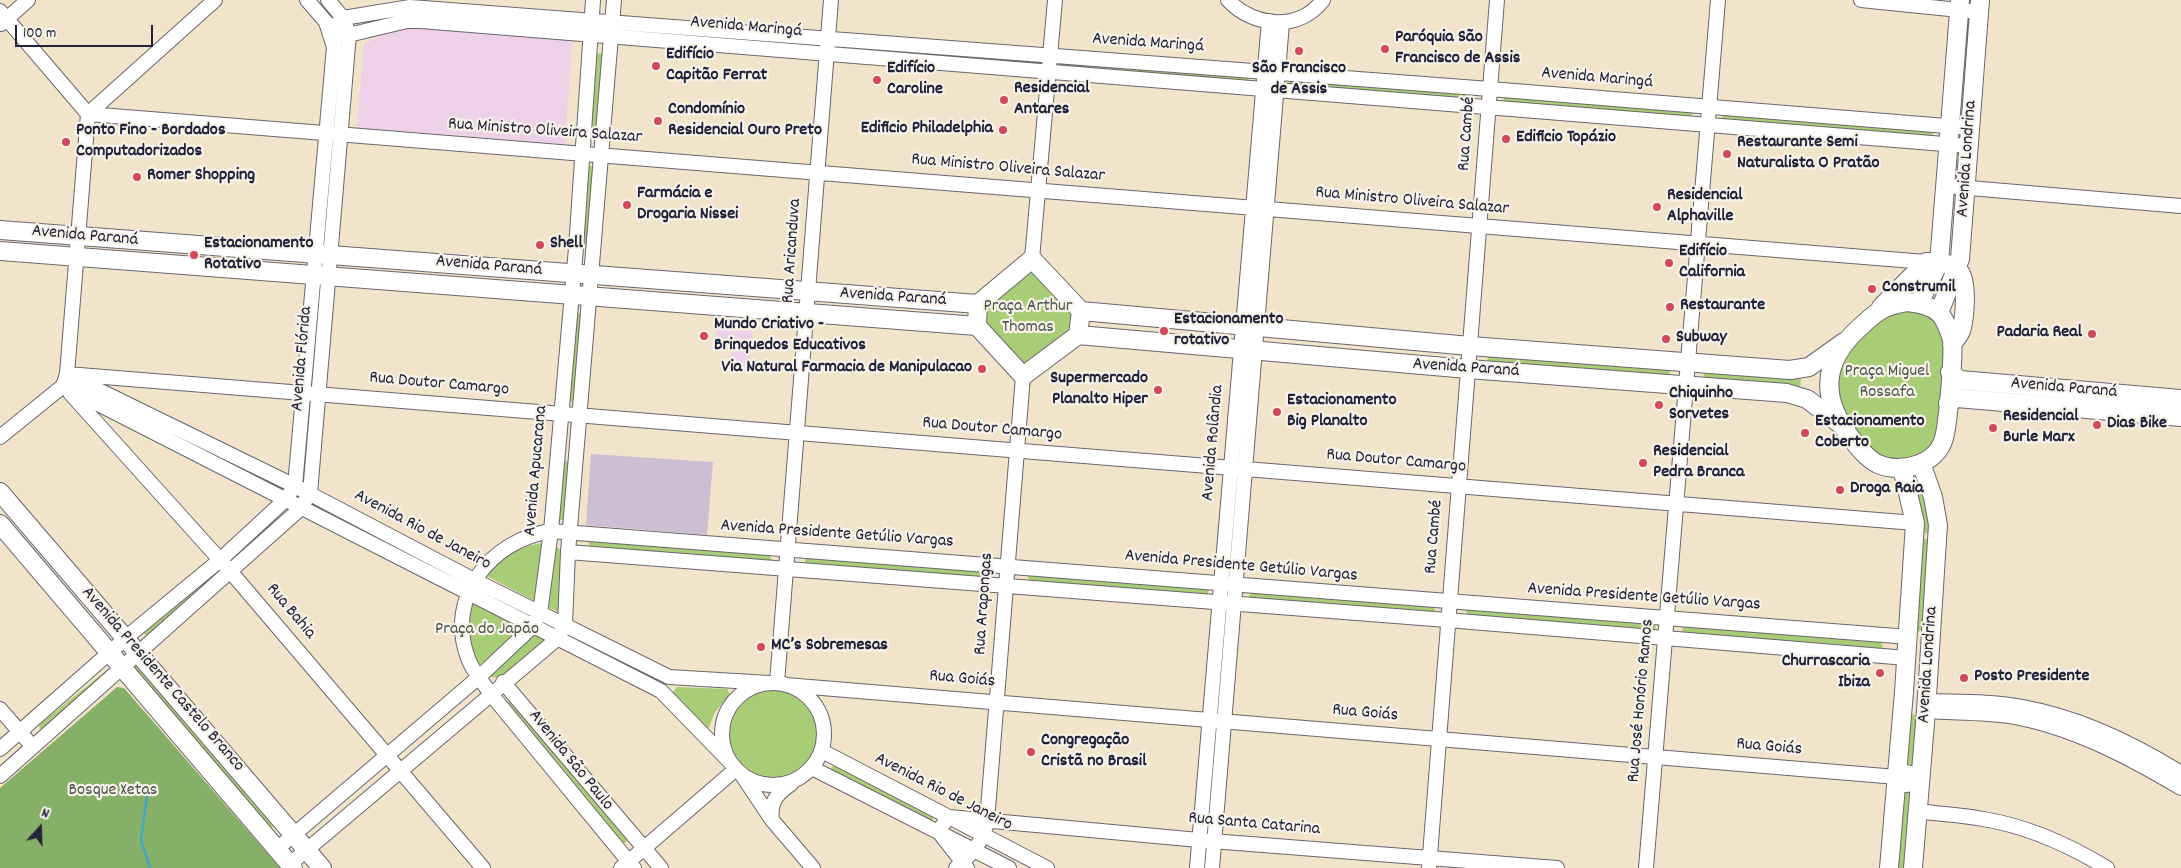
<!DOCTYPE html>
<html>
<head>
<meta charset="utf-8">
<style>
  body { margin:0 }
  #map { position:relative; width:2181px; height:868px; overflow:hidden; background:#f1e4ca; font-family:Dekko,sans-serif }
  canvas { display:block }
  .north { position:absolute; left:15px; top:803px; width:50px; height:50px; -webkit-text-stroke:4px #f7f3e8; paint-order:stroke; rotate:20deg; font-size:14px; font-weight:700; line-height:20px; text-align:center; color:#22223b }
  .north::after { content:''; display:block; margin:auto; width:18px; height:22px; background:#22223b; clip-path:polygon(50% 0,100% 100%,50% 72%,0 100%) }
  .scale { position:absolute; left:15px; top:25px; width:138px; height:22px; box-sizing:border-box; border:2px solid #22223b; border-top:0; padding-left:6px; font-size:15px; line-height:18px; white-space:nowrap; color:#22223b; -webkit-text-stroke:4px #f7f3e8; paint-order:stroke }
</style>
</head>
<body>
<div id="map">
<canvas width="2181" height="868"></canvas>
<div class="north">N</div>
<div class="scale">100 m</div>
</div>
<script>
const ctx = document.querySelector('canvas').getContext('2d');
ctx.lineJoin = 'round';
function fill(path, color) {
  ctx.fillStyle = color;
  ctx.fill(path, 'evenodd');
}
function stroke(path, color, width, dash) {
  ctx.strokeStyle = color;
  ctx.lineWidth = width;
  ctx.lineCap = dash ? 'butt' : 'round';
  ctx.setLineDash(dash || []);
  ctx.stroke(path);
}
function write(font, color, halo, rows, align = 'center') {
  ctx.font = font + ' Dekko,sans-serif';
  ctx.lineWidth = 4.5;
  ctx.setLineDash([]);
  ctx.textBaseline = 'middle';
  ctx.strokeStyle = halo;
  ctx.fillStyle = color;
  for (const [text, x, y, turn = 0] of rows) {
    ctx.save();
    ctx.translate(x, y);
    ctx.rotate((+turn || 0) * Math.PI / 180);
    ctx.textAlign = isNaN(turn) ? turn : align;
    if (halo) ctx.strokeText(text, 0, 0);
    ctx.fillText(text, 0, 0);
    ctx.restore();
  }
}
const built = new Path2D(`
  M404,25L572,40L565,144L357,128L364,44Z
  M716,321L733,322L731,350L714,349Z
  M734,322L753,324L749,371L731,370Z`);
const industrial = new Path2D(`
  M591,454L713,462L707,535L586,525Z`);
const green = new Path2D(`
  M841,42L1031,57V64L840,48Z
  M593,53L603,54L596,133L586,132Z
  M1060,58L1249,74L1248,81L1059,66Z
  M1289,80L1474,94L1473,102L1288,88Z
  M1504,97L1692,112V118L1503,104Z
  M1723,114L1933,132L1932,138L1722,120Z
  M583,166H593L588,247L577,246Z
  M1032,259L1081,311L1078,335L1023,376L977,326L978,304Z
  M1900,307L1926,314L1933,319L1942,335L1944,343L1938,427L1932,445L1917,458L1881,460L1839,411L1835,364L1849,343Z
  M577,312L582,314L575,401L572,402L567,401L573,313Z
  M1488,353L1670,367L1669,377L1487,364Z
  M1704,371L1801,379L1800,389L1703,381Z
  M563,460L570,463L565,518L562,520L558,519Z
  M1914,482L1921,483L1930,513V532L1928,534L1922,532L1913,484Z
  M1923,538L1930,541L1925,628L1918,632L1915,628Z
  M589,540L769,554L772,561L770,563L589,547Z
  M543,543L537,602L487,576C502,557 518,546 543,543Z
  M551,545L558,548L563,553L559,612L546,606Z
  M809,557L987,571L988,574L986,580L805,564V559Z
  M214,572V576L147,635L143,634L142,631Z
  M1027,575L1207,587L1209,590L1207,596L1030,582Z
  M1252,590L1433,605L1436,612L1434,615L1251,599L1249,596Z
  M471,600L526,627L477,667L467,633Z
  M1465,609L1654,622L1656,628L1654,631L1468,616Z
  M1683,626L1881,641L1883,647L1880,650L1686,635L1682,631Z
  M532,631L549,639L503,678L491,677L482,671Z
  M137,664L275,824L270,829L132,668Z
  M107,670L110,673L43,732L39,726L41,723Z
  M727 734a47 47 0 1 1 94 0a47 47 0 1 1-94 0Z
  M677,687L727,689L730,694L715,712L708,730L672,693Z
  M510,701L628,840L622,845L504,706Z
  M1912,714L1918,716L1912,768L1905,766L1910,715Z
  M834,765L935,817L931,821L833,772L831,768Z
  M1905,791L1910,792L1912,795L1906,868H1895L1902,794Z`);
const forest = new Path2D(`
  M117,687L124,688L280,868H0V788Z`);
const stream = new Path2D(`
  M148,788L141,840L150,868`);
const minor = new Path2D(`
  M1228,0C1254,28 1300,31 1323,0
  M1861,0L1979,12
  M0,11L88,114L67,374L63,386L0,437
  M326,22L334,31L344,36L407,21H421L1969,146
  M1,24L28,0
  M334,47V27L343,18L410,7L1490,89L1971,128
  M88,114L1926,262
  M88,114L215,0
  M1946,186L2181,206
  M1032,259L1055,0
  M67,374L1915,523
  M76,379L295,486L474,580L669,677L769,683
  M63,386L661,691L731,763
  M70,393L230,571L483,868
  M568,552L1447,620L1907,658
  M503,682L661,868
  M777,683L831,0
  M722 734a51 51 0 1 1 102 0a51 51 0 1 1-102 0Z
  M786,685L1897,777
  M1927,701C1958,702 1992,701 2023,707C2078,717 2133,743 2181,773
  M0,709L33,747
  M1926,711C1954,713 1982,712 2010,716C2070,726 2129,757 2181,788
  M0,749L134,631L220,560L285,500L295,486L334,47L326,22L307,0
  M822,751L1047,868
  M812,768L1009,868
  M1905,772L1916,774L1920,780L1916,784L1905,785L1897,777Z
  M742,775L772,820L813,868
  M0,776L300,509L310,493L349,34L343,18L328,0
  M1918,811C1939,814 1961,815 1983,819C2027,826 2069,845 2107,868
  M772,820C770,802 776,794 791,784
  M277,849L479,677L532,627L540,613L551,531L576,248L593,0
  M290,864L557,639L565,625L568,552L614,0
  M621,868L736,769
  M634,868L490,693C483,682 472,671 468,658C445,597 491,540 551,531L1909,637
  M956,868C972,853 983,843 987,821L1023,376
  M967,868L938,831L949,817L1199,840L1557,868
  M1197,868L1269,21
  M1212,868L1282,23
  M1429,868L1497,0
  M1646,868L1718,0`);
const major = new Path2D(`
  M0,230C326,256 652,280 978,304
  M0,251L977,326
  M1032,259L1081,311L1078,335L1023,376L977,326L978,304Z
  M1907,302C1918,303 1930,305 1939,313C1945,319 1950,332 1952,340C1954,356 1948,423 1944,438C1937,465 1900,474 1878,464C1867,459 1858,447 1851,438C1820,398 1822,362 1859,328C1875,313 1884,305 1907,302Z
  M1919,303L1939,263L1960,0
  M1881,307L1926,262C1937,262 1951,262 1959,271C1968,281 1965,318 1961,331C1959,336 1955,340 1952,344
  M1081,311L1470,346L1790,370L1809,367L1844,342
  M1939,313L1960,259L1980,0
  M1078,335L1468,369L1787,393L1807,399L1844,427
  M1950,372L1960,380L2181,399
  M1948,403L1957,398L2181,417
  M0,492L322,868
  M0,524L293,868
  M1889,868L1904,692L1915,523L1902,468
  M1913,868L1926,711L1938,525L1933,497L1921,463`);
const markers = [
  [1385,49,5,"#d1495b"],
  [1299,51,5,"#d1495b"],
  [656,66,5,"#d1495b"],
  [877,80,5,"#d1495b"],
  [1004,100,5,"#d1495b"],
  [658,121,5,"#d1495b"],
  [1003,130,5,"#d1495b"],
  [1506,139,5,"#d1495b"],
  [66,142,5,"#d1495b"],
  [1727,154,5,"#d1495b"],
  [137,177,5,"#d1495b"],
  [627,205,5,"#d1495b"],
  [1657,207,5,"#d1495b"],
  [540,245,5,"#d1495b"],
  [194,255,5,"#d1495b"],
  [1669,263,5,"#d1495b"],
  [1872,289,5,"#d1495b"],
  [1670,307,5,"#d1495b"],
  [1164,331,5,"#d1495b"],
  [2092,334,5,"#d1495b"],
  [704,336,5,"#d1495b"],
  [1666,339,5,"#d1495b"],
  [982,369,5,"#d1495b"],
  [1158,390,5,"#d1495b"],
  [1659,405,5,"#d1495b"],
  [1277,412,5,"#d1495b"],
  [2097,425,5,"#d1495b"],
  [1993,428,5,"#d1495b"],
  [1805,433,5,"#d1495b"],
  [1643,463,5,"#d1495b"],
  [1840,490,5,"#d1495b"],
  [761,647,5,"#d1495b"],
  [1880,673,5,"#d1495b"],
  [1964,678,5,"#d1495b"],
  [1031,752,5,"#d1495b"]
];
const streetNames = [
  ["Avenida Maringá",746,28,5],
  ["Avenida Maringá",1148,44,4],
  ["Avenida Maringá",1597,79,5],
  ["Rua Ministro Oliveira Salazar",545,132,4],
  ["Rua Cambé",1468,134,-86],
  ["Avenida Londrina",1968,159,-86],
  ["Rua Ministro Oliveira Salazar",1008,169,5],
  ["Rua Ministro Oliveira Salazar",1412,202,5],
  ["Avenida Paraná",85,237,5],
  ["Rua Aricanduva",793,251,-86],
  ["Avenida Paraná",489,267,5],
  ["Avenida Paraná",893,298,4],
  ["Avenida Flórida",303,359,-85],
  ["Avenida Paraná",1466,369,4],
  ["Rua Doutor Camargo",439,385,5],
  ["Avenida Paraná",2064,389,5],
  ["Rua Doutor Camargo",992,430,5],
  ["Avenida Rolândia",1214,443,-85],
  ["Rua Doutor Camargo",1396,462,5],
  ["Avenida Apucarana",537,471,-85],
  ["Avenida Rio de Janeiro",422,531,28],
  ["Avenida Presidente Getúlio Vargas",837,535,4],
  ["Rua Cambé",1435,537,-85],
  ["Avenida Presidente Getúlio Vargas",1241,567,5],
  ["Avenida Presidente Getúlio Vargas",1644,598,4],
  ["Rua Arapongas",985,604,-86],
  ["Rua Bahia",290,612,50],
  ["Avenida Londrina",1929,665,-86],
  ["Avenida Presidente Castelo Branco",162,680,49],
  ["Rua Goiás",962,680,5],
  ["Rua José Honório Ramos",1642,701,-85],
  ["Rua Goiás",1365,714,5],
  ["Rua Goiás",1769,748,5],
  ["Avenida São Paulo",570,761,51],
  ["Avenida Rio de Janeiro",943,793,27],
  ["Rua Santa Catarina",1254,825,5]
];
const poiNames = [
  ["Paróquia São",1395,39],
  ["Francisco de Assis",1395,60],
  ["Edifício",666,56],
  ["Capitão Ferrat",666,77],
  ["Edifício",887,70],
  ["Caroline",887,91],
  ["São Francisco",1299,70,"center"],
  ["de Assis",1299,91,"center"],
  ["Residencial",1014,90],
  ["Antares",1014,111],
  ["Condomínio",668,111],
  ["Residencial Ouro Preto",668,132],
  ["Edificio Philadelphia",993,130,"right"],
  ["Ponto Fino - Bordados",76,132],
  ["Computadorizados",76,153],
  ["Edificio Topázio",1516,139],
  ["Restaurante Semi",1737,144],
  ["Naturalista O Pratão",1737,165],
  ["Romer Shopping",147,177],
  ["Farmácia e",637,195],
  ["Drogaria Nissei",637,216],
  ["Residencial",1667,197],
  ["Alphaville",1667,218],
  ["Estacionamento",204,245],
  ["Rotativo",204,266],
  ["Shell",550,245],
  ["Edifício",1679,253],
  ["California",1679,274],
  ["Construmil",1882,289],
  ["Restaurante",1680,307],
  ["Estacionamento",1174,321],
  ["rotativo",1174,342],
  ["Mundo Criativo -",714,326],
  ["Brinquedos Educativos",714,347],
  ["Padaria Real",2082,334,"right"],
  ["Subway",1676,339],
  ["Via Natural Farmacia de Manipulacao",972,369,"right"],
  ["Supermercado",1148,380,"right"],
  ["Planalto Hiper",1148,401,"right"],
  ["Chiquinho",1669,395],
  ["Sorvetes",1669,416],
  ["Estacionamento",1287,402],
  ["Big Planalto",1287,423],
  ["Residencial",2003,418],
  ["Burle Marx",2003,439],
  ["Estacionamento",1815,423],
  ["Coberto",1815,444],
  ["Dias Bike",2107,425],
  ["Residencial",1653,453],
  ["Pedra Branca",1653,474],
  ["Droga Raia",1850,490],
  ["MC’s Sobremesas",771,647],
  ["Churrascaria",1870,663,"right"],
  ["Ibiza",1870,684,"right"],
  ["Posto Presidente",1974,678],
  ["Congregação",1041,742],
  ["Cristã no Brasil",1041,763]
];
const parkNames = [
  ["Praça Arthur",1028,308],
  ["Thomas",1028,329],
  ["Praça Miguel",1887,373],
  ["Rossafa",1887,394],
  ["Praça do Japão",487,631],
  ["Bosque Xetas",113,792]
];
fill(built, '#edd1e9');
fill(industrial, '#ccbfd4');
fill(green, '#a9cd77');
fill(forest, '#86b068');
stroke(stream, '#46a7c5', 2.5);
stroke(minor, '#6a666d', 16);
stroke(major, '#6a666d', 20);
stroke(minor, '#fff', 14);
stroke(major, '#fff', 18);
for (const [x, y, r, color] of markers) {
  const dot = new Path2D();
  dot.arc(x, y, r, 0, 2 * Math.PI);
  ctx.fillStyle = color;
  ctx.fill(dot);
  stroke(dot, '#f7f3e8', 2);
}
write('18px', '#22223b', '#f7f3e8', streetNames);
write('bold 18px', '#22223b', '#f7f3e8', poiNames, 'left');
write('18px', '#4a554d', '#f7f3e8', parkNames);
</script>
</body>
</html>
